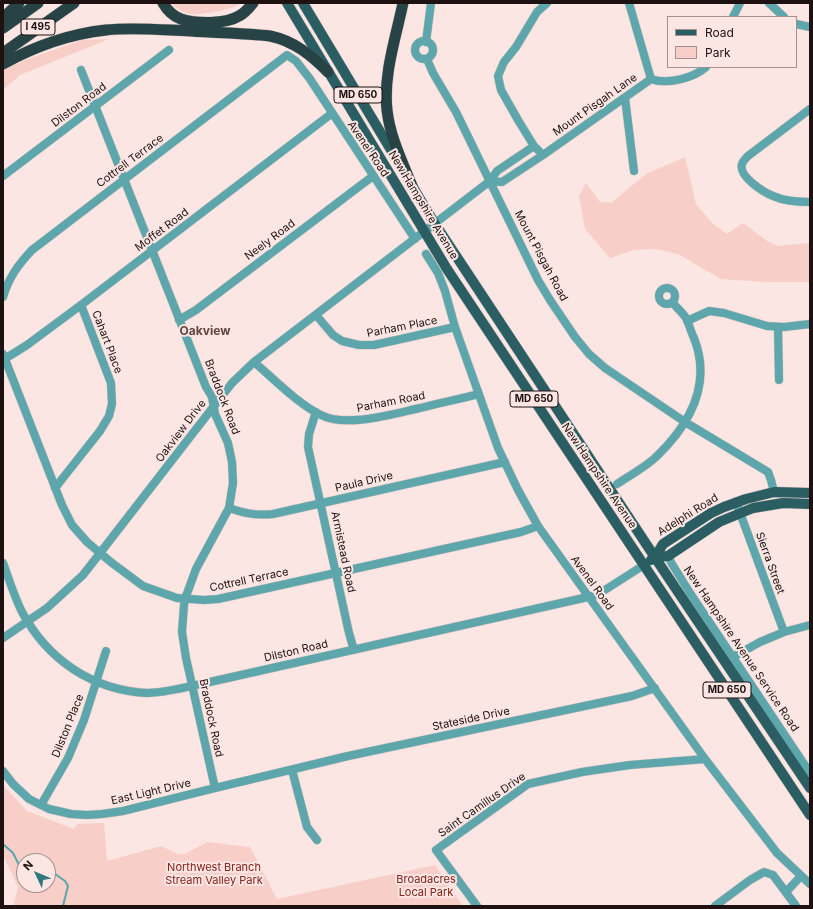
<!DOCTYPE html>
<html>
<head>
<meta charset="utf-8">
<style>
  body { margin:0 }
  #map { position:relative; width:813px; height:909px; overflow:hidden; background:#fbe6e3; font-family:Inter,sans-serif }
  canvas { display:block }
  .frame { position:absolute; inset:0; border:4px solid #1d1211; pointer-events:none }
  .legend { position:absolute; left:667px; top:16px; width:130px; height:52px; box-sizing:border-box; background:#fbe6e3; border:1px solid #a2918f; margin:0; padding:5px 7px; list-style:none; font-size:12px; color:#1d1211 }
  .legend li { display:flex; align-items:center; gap:8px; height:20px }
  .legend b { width:20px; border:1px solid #a2918f }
  .north { position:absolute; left:16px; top:853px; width:40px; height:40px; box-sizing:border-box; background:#fbe6e3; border:1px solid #a2918f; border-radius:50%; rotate:314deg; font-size:11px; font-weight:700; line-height:16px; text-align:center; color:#1d1211 }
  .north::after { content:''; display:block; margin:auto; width:14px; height:18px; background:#2f787e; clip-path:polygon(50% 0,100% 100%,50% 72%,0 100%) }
</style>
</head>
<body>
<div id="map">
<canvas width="813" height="909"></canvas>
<div class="frame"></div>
<ul class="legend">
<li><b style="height:5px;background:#2a5e63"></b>Road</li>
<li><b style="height:11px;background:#f7cec8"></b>Park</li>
</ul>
<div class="north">N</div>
</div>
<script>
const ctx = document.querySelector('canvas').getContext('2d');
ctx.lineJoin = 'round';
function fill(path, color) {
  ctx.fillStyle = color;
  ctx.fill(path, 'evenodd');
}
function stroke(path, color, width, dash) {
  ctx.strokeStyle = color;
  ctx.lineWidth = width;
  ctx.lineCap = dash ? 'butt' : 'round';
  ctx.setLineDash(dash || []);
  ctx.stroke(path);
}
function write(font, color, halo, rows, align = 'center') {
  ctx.font = font + ' Inter,sans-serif';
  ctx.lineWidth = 4;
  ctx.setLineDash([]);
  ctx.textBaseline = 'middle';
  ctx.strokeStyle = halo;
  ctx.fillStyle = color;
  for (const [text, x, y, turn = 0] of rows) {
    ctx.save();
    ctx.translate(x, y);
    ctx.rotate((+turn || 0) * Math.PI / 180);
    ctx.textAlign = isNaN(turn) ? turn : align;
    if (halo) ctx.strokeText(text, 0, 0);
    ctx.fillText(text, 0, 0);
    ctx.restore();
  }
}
const green = new Path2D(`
  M171,3H241C232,10 202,15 190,14C184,13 175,8 171,3Z
  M109,39L20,75L3,90V70L25,60L82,40Z
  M685,157L696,204L713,224L727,234L743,223L767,241L778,246L810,243V282H765L721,279L678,254L656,249L634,250L610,258L585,229L579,196L586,183L600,202L611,203L646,174Z
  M3,785L27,811L74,829L77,824L104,823L107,861L161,846L178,854H185L207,842L250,847L277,899L435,865L463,906H13L18,887L3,855ZM24,861H48V885H24Z`);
const stream = new Path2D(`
  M3,844L13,853L19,865L24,864
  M31,861L39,856L41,861
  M48,869L65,881L68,886L63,906`);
const minor = new Path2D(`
  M547,3L537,12L516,47L504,62L498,76L501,90L518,120L534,146L543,155L651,79
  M629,3L651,79
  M769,3L784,17
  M733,17L740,3
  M796,24L810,27
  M415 50a9 9 0 1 1 18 0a9 9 0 1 1-18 0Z
  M426,42L431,3
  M427,59L433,73L456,112L538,280L550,300L575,337L589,354L605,368L685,422L768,472L771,480L774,492
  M81,70L206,387L212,397L215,414L228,443L232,462L233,483L229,508L196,569L185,599L184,605L182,632L186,658L215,788
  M651,79C667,85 694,78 706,67
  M625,98L634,171
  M810,109L748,156C746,158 743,161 742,164C738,176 763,192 773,196C784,201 798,202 810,202
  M3,176L169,50
  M490,181L502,182L543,155
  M426,254L438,273L445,291L455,327L498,448L518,490L538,526L705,759L777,853L810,884
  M659 296a8 8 0 1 1 16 0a8 8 0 1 1-16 0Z
  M3,297C9,277 18,265 32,250L287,55L296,61L310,79L415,239
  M316,315L333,335L342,341L359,345H374L455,327
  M179,320L196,310L373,176
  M687,321L709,311L724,313L767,326L784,327L810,324
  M778,327L779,380
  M3,354L62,505L72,525L87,542L112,563L143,586L177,598L204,600L218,599L521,532L538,526
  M3,360L27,345L81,305L331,114
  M254,362C274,379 298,404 321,415C346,428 393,414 420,408C439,403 459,399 479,394
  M316,412L309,434L308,447L349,633L354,650
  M617,484C630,475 646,467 657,456C691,423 712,384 694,338C691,332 689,324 686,318C682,312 676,307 672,302
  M55,488L100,431L109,416L112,404L111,383L81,305
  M736,502L784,632
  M229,508C244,513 256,516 273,514L505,462
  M668,556L672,564L690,593L810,773
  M3,563C9,579 14,596 22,612C48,660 92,690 147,693C162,693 178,689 192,686L597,595L644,565
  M3,638L47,608L83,575L214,406L232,383L254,362L490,181L497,171L534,146
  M733,657L760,642L784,632L810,625
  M292,770L307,827L317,840
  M3,771L13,784L29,799L49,809L71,814L87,815L102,814L123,811L215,788L348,756L632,696L655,688
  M41,805L68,758L84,720L106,651
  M786,892L801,876
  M477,906L436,850L528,784L582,772L630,765L705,759
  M715,906L750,880L764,872L773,875L796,906`);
const major = new Path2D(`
  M287,3L447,269L810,815
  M303,3L400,165
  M408,179L435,224L662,568L810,788
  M655,557L668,556L719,522L753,508L783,503L810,504
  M651,560L655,557L663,544L711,513L724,507L746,499L774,492L810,493`);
const highway = new Path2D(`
  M163,3C167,10 173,16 181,19C196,24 226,24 239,16C245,13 249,8 253,3
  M403,3C396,37 383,75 387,110C390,137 402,161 412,186
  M3,18L19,3
  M3,28L38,3
  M3,53L74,3
  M3,64C35,46 70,34 106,30C134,27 163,30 191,31C218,33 244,33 270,36C294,41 311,55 328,72`);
const shields = [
  [38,27,34],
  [358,95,48],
  [534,399,48],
  [727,690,48]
];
const shieldNames = [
  ["I 495",38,27],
  ["MD 650",358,95],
  ["MD 650",534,399],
  ["MD 650",727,690]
];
const streetNames = [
  ["Dilston Road",79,105,-37],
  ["Mount Pisgah Lane",595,105,-35],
  ["Avenel Road",368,149,56],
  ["Cottrell Terrace",130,161,-37],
  ["New Hampshire Avenue",423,205,59],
  ["Moffet Road",162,230,-37],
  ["Neely Road",270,240,-37],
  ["Mount Pisgah Road",541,256,62],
  ["Parham Place",402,327,-11],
  ["Cahart Place",107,342,69],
  ["Braddock Road",222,397,69],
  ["Parham Road",391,402,-11],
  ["Oakview Drive",181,431,-53],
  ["New Hampshire Avenue",599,476,56],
  ["Paula Drive",364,482,-13],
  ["Adelphi Road",688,515,-32],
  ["Armistead Road",343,552,78],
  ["Sierra Street",770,563,70],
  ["Cottrell Terrace",249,580,-12],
  ["Avenel Road",592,583,54],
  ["New Hampshire Avenue Service Road",741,649,56],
  ["Dilston Road",296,651,-13],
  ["Braddock Road",211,718,78],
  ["Stateside Drive",471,719,-12],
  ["Dilston Place",68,726,-68],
  ["East Light Drive",151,792,-13],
  ["Saint Camillus Drive",482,805,-35]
];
const parkNames = [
  ["Northwest Branch",214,868],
  ["Stream Valley Park",214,881],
  ["Broadacres",426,880],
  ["Local Park",426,893]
];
const neighbourhoodNames = [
  ["Oakview",205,331]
];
fill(green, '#f7cec8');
stroke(stream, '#59a5ac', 2);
stroke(minor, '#d7c4c1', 9);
stroke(major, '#d7c4c1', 11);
stroke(highway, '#d7c4c1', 12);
stroke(minor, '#5da6ac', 8);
stroke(major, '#2a5e63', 10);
stroke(highway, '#284345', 11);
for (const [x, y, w] of shields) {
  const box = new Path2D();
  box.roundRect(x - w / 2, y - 8, w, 16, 3);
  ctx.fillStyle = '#fbe6e3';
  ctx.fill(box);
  stroke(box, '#1d1211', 1);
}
write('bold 10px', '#1d1211', null, shieldNames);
write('11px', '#1d1211', '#fbe6e3', streetNames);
write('11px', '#83211b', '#fbe6e3', parkNames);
write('bold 12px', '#614541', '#fbe6e3', neighbourhoodNames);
</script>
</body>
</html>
